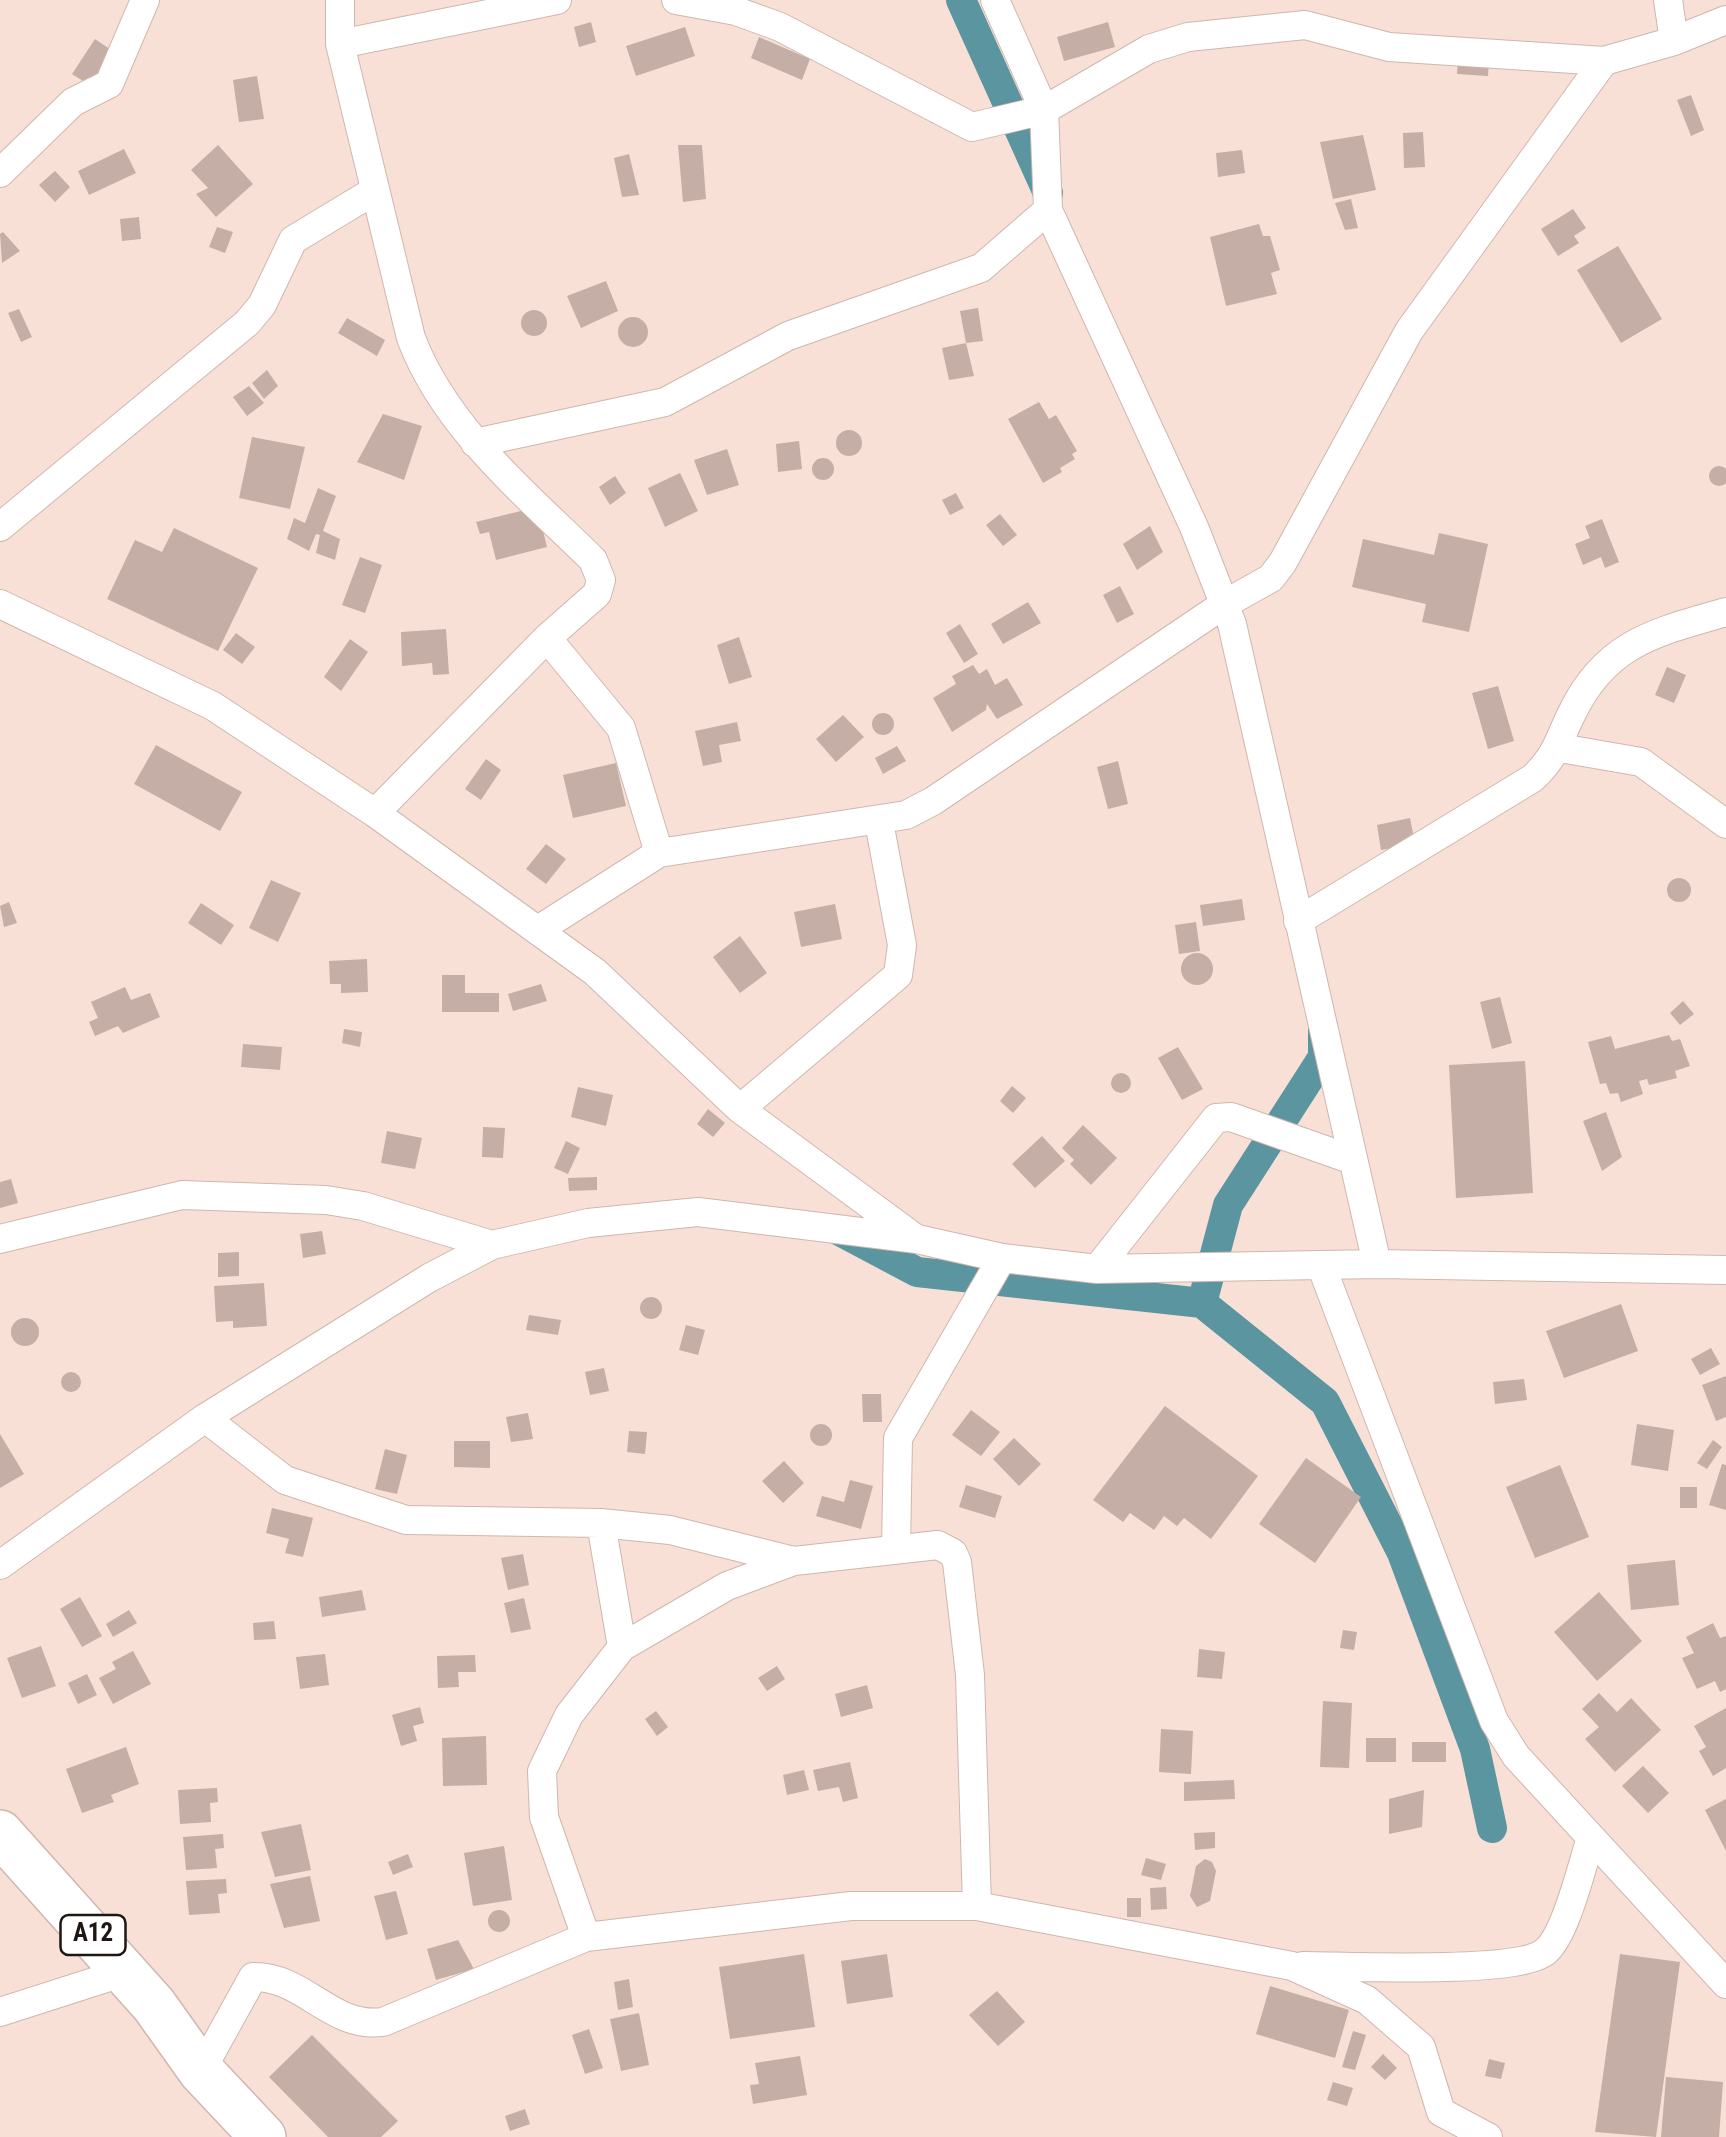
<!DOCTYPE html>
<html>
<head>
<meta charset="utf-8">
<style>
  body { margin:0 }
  canvas { display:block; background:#f9e0d6 }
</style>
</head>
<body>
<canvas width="1726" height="2137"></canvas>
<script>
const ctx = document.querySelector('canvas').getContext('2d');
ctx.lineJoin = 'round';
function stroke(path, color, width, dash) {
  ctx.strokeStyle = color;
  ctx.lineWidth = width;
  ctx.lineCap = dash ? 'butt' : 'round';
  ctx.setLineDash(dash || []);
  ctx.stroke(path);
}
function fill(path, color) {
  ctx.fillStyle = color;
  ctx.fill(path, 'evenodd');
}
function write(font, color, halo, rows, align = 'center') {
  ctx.font = font + ' "Roboto Condensed",sans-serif';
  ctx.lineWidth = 8;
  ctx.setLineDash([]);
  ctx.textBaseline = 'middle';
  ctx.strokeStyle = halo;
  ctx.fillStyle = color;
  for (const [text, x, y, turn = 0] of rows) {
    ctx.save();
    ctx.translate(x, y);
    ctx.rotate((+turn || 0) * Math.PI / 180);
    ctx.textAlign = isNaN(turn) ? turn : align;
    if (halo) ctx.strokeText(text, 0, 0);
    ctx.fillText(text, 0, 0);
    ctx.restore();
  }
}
const canal = new Path2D(`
  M961,0L1048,193
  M836,1229L917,1272L1202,1303L1325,1402L1402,1553L1475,1749L1492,1828
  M1202,1303L1228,1205L1323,1057V1026`);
const building = new Path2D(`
  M591,22L596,42L579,47L574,27Z
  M1108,22L1115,47L1064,61L1057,37Z
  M685,27L695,56L636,76L626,46Z
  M759,37L810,59L802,80L751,58Z
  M95,39L117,54L94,88L72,74Z
  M1458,57L1489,58L1488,76L1457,74Z
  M257,76L264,119L239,122L233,80Z
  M1691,95L1704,130L1691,136L1677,100Z
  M1423,132L1425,167L1404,168L1403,133Z
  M1363,135L1376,190L1333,199L1320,142Z
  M218,145L253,184L216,217L196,194L208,188L191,170Z
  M678,145H702L706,199L683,202Z
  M124,149L136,173L89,195L78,171Z
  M1242,150L1245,173L1218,177L1216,153Z
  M629,154L639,195L622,197L614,158Z
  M55,171L70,187L55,202L39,185Z
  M1351,199L1358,228L1345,230L1335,203Z
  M1573,209L1586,228L1574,236L1579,243L1558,256L1541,229Z
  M139,217L141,239L122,241L120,219Z
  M1259,224L1263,236H1270L1280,270L1271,273L1277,294L1226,306L1210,237Z
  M217,227L233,232L225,253L209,247Z
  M3,232L20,251L2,263L0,234Z
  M1618,246L1662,319L1621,343L1577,270Z
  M606,281L618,311L581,328L567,296Z
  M978,308L983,341L966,343L960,311Z
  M19,309L32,337L21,342L8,313Z
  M521 323a13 13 0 1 1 26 0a13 13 0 1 1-26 0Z
  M618 332a15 15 0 1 1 30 0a15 15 0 1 1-30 0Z
  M347,318L385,340L377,356L338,333Z
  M966,343L974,376L949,380L942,348Z
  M267,370L278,386L264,399L252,383Z
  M249,386L264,403L247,416L233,397Z
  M1039,402L1049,419L1056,415L1077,451L1072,454L1075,459L1060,468L1062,472L1043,483L1008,419Z
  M383,414L422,426L404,480L357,462Z
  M836 443a13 13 0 1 1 26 0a13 13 0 1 1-26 0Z
  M252,437L305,447L290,509L239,498Z
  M799,441L802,469L778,472L776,444Z
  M727,449L739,485L707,495L694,460Z
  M812 469a11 11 0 1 1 22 0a11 11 0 1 1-22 0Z
  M1709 476a10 10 0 1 1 20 0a10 10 0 1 1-20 0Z
  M680,473L698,511L665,527L648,488Z
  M615,476L626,493L610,505L599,487Z
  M318,488L336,496L323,531L340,539L335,560L316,553L320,535L316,534L309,551L287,539L294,518L305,523Z
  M956,493L964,508L950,515L942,500Z
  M537,507L547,547L496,560L489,532L480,534L476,522Z
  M1000,514L1017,535L1003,546L986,525Z
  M1602,519L1619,562L1605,568L1601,557L1583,565L1575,544L1590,538L1585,526Z
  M1150,526L1163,552L1137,570L1123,544Z
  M174,528L258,568L218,651L107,599L135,540L162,552Z
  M1439,533L1488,544L1469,632L1422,622L1426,604L1352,587L1363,539L1434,555Z
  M360,557L382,565L365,613L342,605Z
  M1120,586L1134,614L1117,623L1103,595Z
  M1028,602L1041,623L1003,644L991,624Z
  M960,624L978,654L964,663L946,633Z
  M446,629L449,674L433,675L432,663L402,666L401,632Z
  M236,633L255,647L242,664L223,650Z
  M739,637L752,677L729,684L717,645Z
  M350,639L368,652L341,691L324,677Z
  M973,665L979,674L987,669L995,685L1007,678L1023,705L997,719L987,704L986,710L952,732L933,698L956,684L952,676Z
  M1667,667L1686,675L1674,703L1655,695Z
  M1498,686L1514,741L1488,749L1472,693Z
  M872 724a11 11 0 1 1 22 0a11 11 0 1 1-22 0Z
  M843,715L864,737L836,762L816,739Z
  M737,722L741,741L719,745L722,762L703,766L695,731Z
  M156,745L242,792L220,831L134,784Z
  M897,746L906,761L883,774L875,758Z
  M486,759L501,770L481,800L465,789Z
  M1118,761L1128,804L1108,809L1097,767Z
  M616,763L626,806L573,818L563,775Z
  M1410,818L1415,844L1381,850L1377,825Z
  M546,844L566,859L546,884L526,869Z
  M1667 890a12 12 0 1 1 24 0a12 12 0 1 1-24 0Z
  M271,880L301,893L278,942L249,928Z
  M1242,899L1245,920L1203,926L1200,905Z
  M9,902L17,923L4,927L0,906Z
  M201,903L234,925L221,945L188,923Z
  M835,904L842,939L801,947L794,912Z
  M1196,922L1200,951L1179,954L1175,925Z
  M740,936L767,973L740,993L713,957Z
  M1181 969a16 16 0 1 1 32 0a16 16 0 1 1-32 0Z
  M367,959L368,992L341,993V984H330L329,961Z
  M442,975H465V993H499V1012H442Z
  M541,984L547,1001L513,1011L508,994Z
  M125,987L131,1000L150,993L160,1017L123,1033L118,1026L95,1036L89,1022L98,1018L91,1002Z
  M1500,997L1512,1043L1492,1049L1480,1002Z
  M1683,1001L1694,1014L1680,1025L1670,1013Z
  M344,1029L362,1032L360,1047L342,1043Z
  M1669,1035L1672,1041L1680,1039L1690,1066L1675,1071L1677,1078L1649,1085L1647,1079L1639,1081L1643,1094L1621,1102L1618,1093L1610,1094L1606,1083L1600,1084L1588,1042L1611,1036L1615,1049Z
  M243,1044L282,1047L280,1070L241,1067Z
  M1178,1047L1203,1089L1182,1100L1158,1058Z
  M1525,1061L1533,1193L1456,1198L1449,1065Z
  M1111 1083a10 10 0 1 1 20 0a10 10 0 1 1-20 0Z
  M1012,1086L1026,1098L1013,1113L1000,1101Z
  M578,1087L613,1095L606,1126L571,1117Z
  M708,1109L725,1123L713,1137L697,1124Z
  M1606,1112L1622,1157L1602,1171L1583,1121Z
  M1083,1125L1117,1158L1091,1185L1070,1164L1074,1160L1062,1148Z
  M483,1127L505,1128L503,1158L482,1157Z
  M387,1131L422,1138L415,1169L381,1163Z
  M1042,1136L1065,1161L1035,1188L1012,1164Z
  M566,1141L580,1148L568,1174L554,1168Z
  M597,1177V1190L569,1191L568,1178Z
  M11,1179L18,1203L0,1208V1182Z
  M322,1231L326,1254L303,1258L300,1234Z
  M239,1252V1276L218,1277V1253Z
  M264,1283L267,1326L233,1328V1321L216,1322L214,1286Z
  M640 1308a11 11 0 1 1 22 0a11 11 0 1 1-22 0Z
  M1621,1304L1638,1351L1564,1378L1546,1331Z
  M529,1315L561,1320L558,1335L526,1330Z
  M11 1332a14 14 0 1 1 28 0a14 14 0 1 1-28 0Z
  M686,1325L705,1330L698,1355L679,1350Z
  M1711,1348L1720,1364L1700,1375L1691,1359Z
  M604,1368L609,1391L590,1395L585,1372Z
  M61 1382a10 10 0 1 1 20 0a10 10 0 1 1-20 0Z
  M1726,1376V1417L1716,1421L1702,1385Z
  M1524,1379L1527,1400L1495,1404L1493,1382Z
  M862,1394H881L882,1422H863Z
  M1165,1406L1258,1476L1211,1539L1184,1518L1177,1526L1164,1516L1154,1530L1130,1513L1123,1522L1093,1500Z
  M971,1410L1000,1432L981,1456L952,1435Z
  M528,1413L533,1439L511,1442L506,1417Z
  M1637,1424L1674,1430L1668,1471L1631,1465Z
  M810 1435a11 11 0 1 1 22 0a11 11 0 1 1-22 0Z
  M629,1431L647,1432L645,1454L627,1452Z
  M0,1434L24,1474L0,1488Z
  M1014,1438L1041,1464L1019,1486L993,1459Z
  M1713,1440L1722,1447L1707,1469L1697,1463Z
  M454,1441H490V1468L454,1467Z
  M385,1449L407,1455L397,1494L375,1489Z
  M1306,1458L1361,1497L1315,1563L1259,1524Z
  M784,1461L804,1483L783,1503L762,1481Z
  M1722,1464L1726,1465V1510L1709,1505Z
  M1560,1465L1589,1537L1535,1558L1506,1487Z
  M850,1480L873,1486L861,1529L816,1516L822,1496L844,1502Z
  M966,1485L1002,1496L995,1518L959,1507Z
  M1680,1487H1697V1508H1680Z
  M272,1508L313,1518L303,1557L285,1553L289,1539L266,1533Z
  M523,1554L529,1585L508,1590L501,1558Z
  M1675,1560L1679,1605L1631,1610L1627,1565Z
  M362,1590L366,1610L322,1617L319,1597Z
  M1599,1592L1642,1641L1597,1681L1554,1632Z
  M80,1597L102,1636L82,1647L60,1609Z
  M524,1598L531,1629L511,1633L504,1603Z
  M129,1610L137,1623L113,1637L106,1624Z
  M274,1621L276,1639L254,1640L253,1623Z
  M1713,1623L1720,1638L1726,1636V1689L1720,1692L1715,1681L1697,1689L1682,1658L1694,1653L1686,1637Z
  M1343,1630L1357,1632L1354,1650L1340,1648Z
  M41,1646L56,1686L22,1698L7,1658Z
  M1199,1649L1225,1652L1222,1679L1197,1677Z
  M133,1651L151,1684L113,1704L99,1678L116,1669L112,1662Z
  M325,1654L329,1685L300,1689L296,1657Z
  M475,1655L476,1672H458L459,1687L438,1688L437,1656Z
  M777,1666L785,1679L767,1691L758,1678Z
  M87,1674L97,1695L78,1704L68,1683Z
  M867,1685L873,1708L841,1717L835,1694Z
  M1599,1693L1617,1712L1631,1698L1661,1730L1615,1772L1585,1739L1599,1727L1582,1709Z
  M1323,1701L1352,1703L1349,1768L1320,1767Z
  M420,1707L424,1723L413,1726L417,1741L401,1746L392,1715Z
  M1726,1708V1768L1713,1776L1699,1751L1706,1747L1694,1726Z
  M656,1711L668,1727L657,1736L645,1719Z
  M1161,1729L1193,1731L1191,1774L1159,1772Z
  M486,1736L487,1785L443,1786L442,1738Z
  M1366,1738H1396V1762H1366Z
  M1412,1742H1446V1762H1412Z
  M126,1747L139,1784L111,1795L114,1802L82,1813L66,1769Z
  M850,1762L858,1798L843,1802L839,1787L818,1791L813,1770Z
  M1643,1766L1669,1793L1648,1813L1622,1786Z
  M804,1770L809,1790L787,1795L783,1775Z
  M1234,1780L1235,1799L1184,1801V1782Z
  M217,1788L218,1802L210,1803L211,1822L180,1824L178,1790Z
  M1424,1790L1422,1827L1389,1834V1799Z
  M1726,1799V1851L1705,1810Z
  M301,1824L311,1870L275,1877L261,1832Z
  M1215,1832V1848L1195,1850L1194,1833Z
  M223,1834L224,1848L215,1849L217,1868L186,1870L183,1837Z
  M504,1846L512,1900L473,1906L464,1853Z
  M408,1854L413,1867L393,1875L388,1862Z
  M1146,1858L1166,1864L1161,1880L1141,1875Z
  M1205,1859L1212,1862L1216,1871L1210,1901L1197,1907L1190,1896L1196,1866Z
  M310,1876L320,1921L284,1928L270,1884Z
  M226,1879L227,1893L218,1894L220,1913L189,1915L186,1881Z
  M1166,1887L1167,1909L1151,1910L1150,1888Z
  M396,1891L408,1934L386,1940L374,1896Z
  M1127,1898H1141V1917H1127Z
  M488 1921a11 11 0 1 1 22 0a11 11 0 1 1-22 0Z
  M458,1940L474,1969L436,1980L427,1949Z
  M804,1954L815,2027L730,2039L719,1967Z
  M887,1954L893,1997L847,2004L841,1961Z
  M1620,1954L1680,1962L1656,2137L1595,2132Z
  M629,1979L633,2007L618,2010L614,1982Z
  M1270,1986L1349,2010L1335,2058L1256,2034Z
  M997,1991L1025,2022L998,2046L969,2015Z
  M639,2013L649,2065L621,2071L610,2019Z
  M589,2029L603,2068L585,2074L572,2035Z
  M1353,2031L1366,2035L1355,2070L1342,2067Z
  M312,2035L398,2121L381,2137H328L269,2077Z
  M1383,2054L1397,2068L1385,2080L1371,2067Z
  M800,2056L807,2095L753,2104L750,2085L759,2084L755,2063Z
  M1489,2059L1505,2063L1501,2079L1485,2076Z
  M1666,2077L1723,2082L1719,2137H1661Z
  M1333,2082L1353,2088L1347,2106L1327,2100Z
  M525,2109L530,2124L510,2131L505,2116Z`);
const minor = new Path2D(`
  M340,0V44L411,338C445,428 526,494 593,560L601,580L597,594L547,638L621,728L659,853
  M676,0L736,11L780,27L972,127L1044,110L1149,49L1188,37L1305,25L1389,47L1604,61
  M995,0L1044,110L1048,210L1194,527L1232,624L1377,1264
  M1674,41L1726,20
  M340,44L557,0
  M0,173L73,102L109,84L145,0
  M475,443L665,402L788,336L981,268L1048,210
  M0,527L247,323L262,305L293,240L374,191
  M0,604L213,706L375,813L595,972L740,1109L915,1238
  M1560,748L1641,762L1726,824
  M375,813L547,638
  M1298,921L1533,778C1557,755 1558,741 1572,713C1606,642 1657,632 1726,612
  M538,930L659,853L906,815L933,801L1223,605L1271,578L1283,562L1409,331L1604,61L1674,41L1668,0
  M740,1109L898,975L902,945L879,822
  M0,1239L182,1195L326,1200L363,1206L492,1245
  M1321,1265L1494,1721L1516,1756L1726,1984
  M1097,1269L1216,1118L1231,1117L1353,1160
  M205,1418L285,1480L406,1520L601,1523L670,1530L794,1561
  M601,1523L622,1647
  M896,1548L898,1438L1002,1258
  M0,1565L205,1418L429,1278L492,1245L588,1223L698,1212L917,1239L1002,1258L1097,1269L1377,1264L1726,1270
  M586,1937L544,1817L542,1771L569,1715L622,1647L727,1586L794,1561L938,1545L953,1553L957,1562L970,1675L977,1906
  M1303,1966C1347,1966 1519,1975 1546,1951C1566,1934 1582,1865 1591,1838
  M0,2012L106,1978
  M201,2071L253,1977C304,1976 331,2029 383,2022L586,1937L851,1906H977L1292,1966L1367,2000L1421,2047L1441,2112L1488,2137`);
const primary = new Path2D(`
  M0,1833L154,2005L201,2071L263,2137`);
const shields = [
  [93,1935,65]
];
const shieldNames = [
  ["A12",93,1935]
];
stroke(canal, '#5a95a0', 30);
fill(building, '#c5aea5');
stroke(minor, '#cfb7ae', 30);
stroke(primary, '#cfb7ae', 48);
stroke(minor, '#fff', 28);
stroke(primary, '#fff', 45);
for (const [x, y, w] of shields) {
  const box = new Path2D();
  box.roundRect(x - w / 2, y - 20, w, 40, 8);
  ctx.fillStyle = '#fff';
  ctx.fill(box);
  stroke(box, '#1e1613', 2.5);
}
write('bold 25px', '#1e1613', null, shieldNames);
</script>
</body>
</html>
